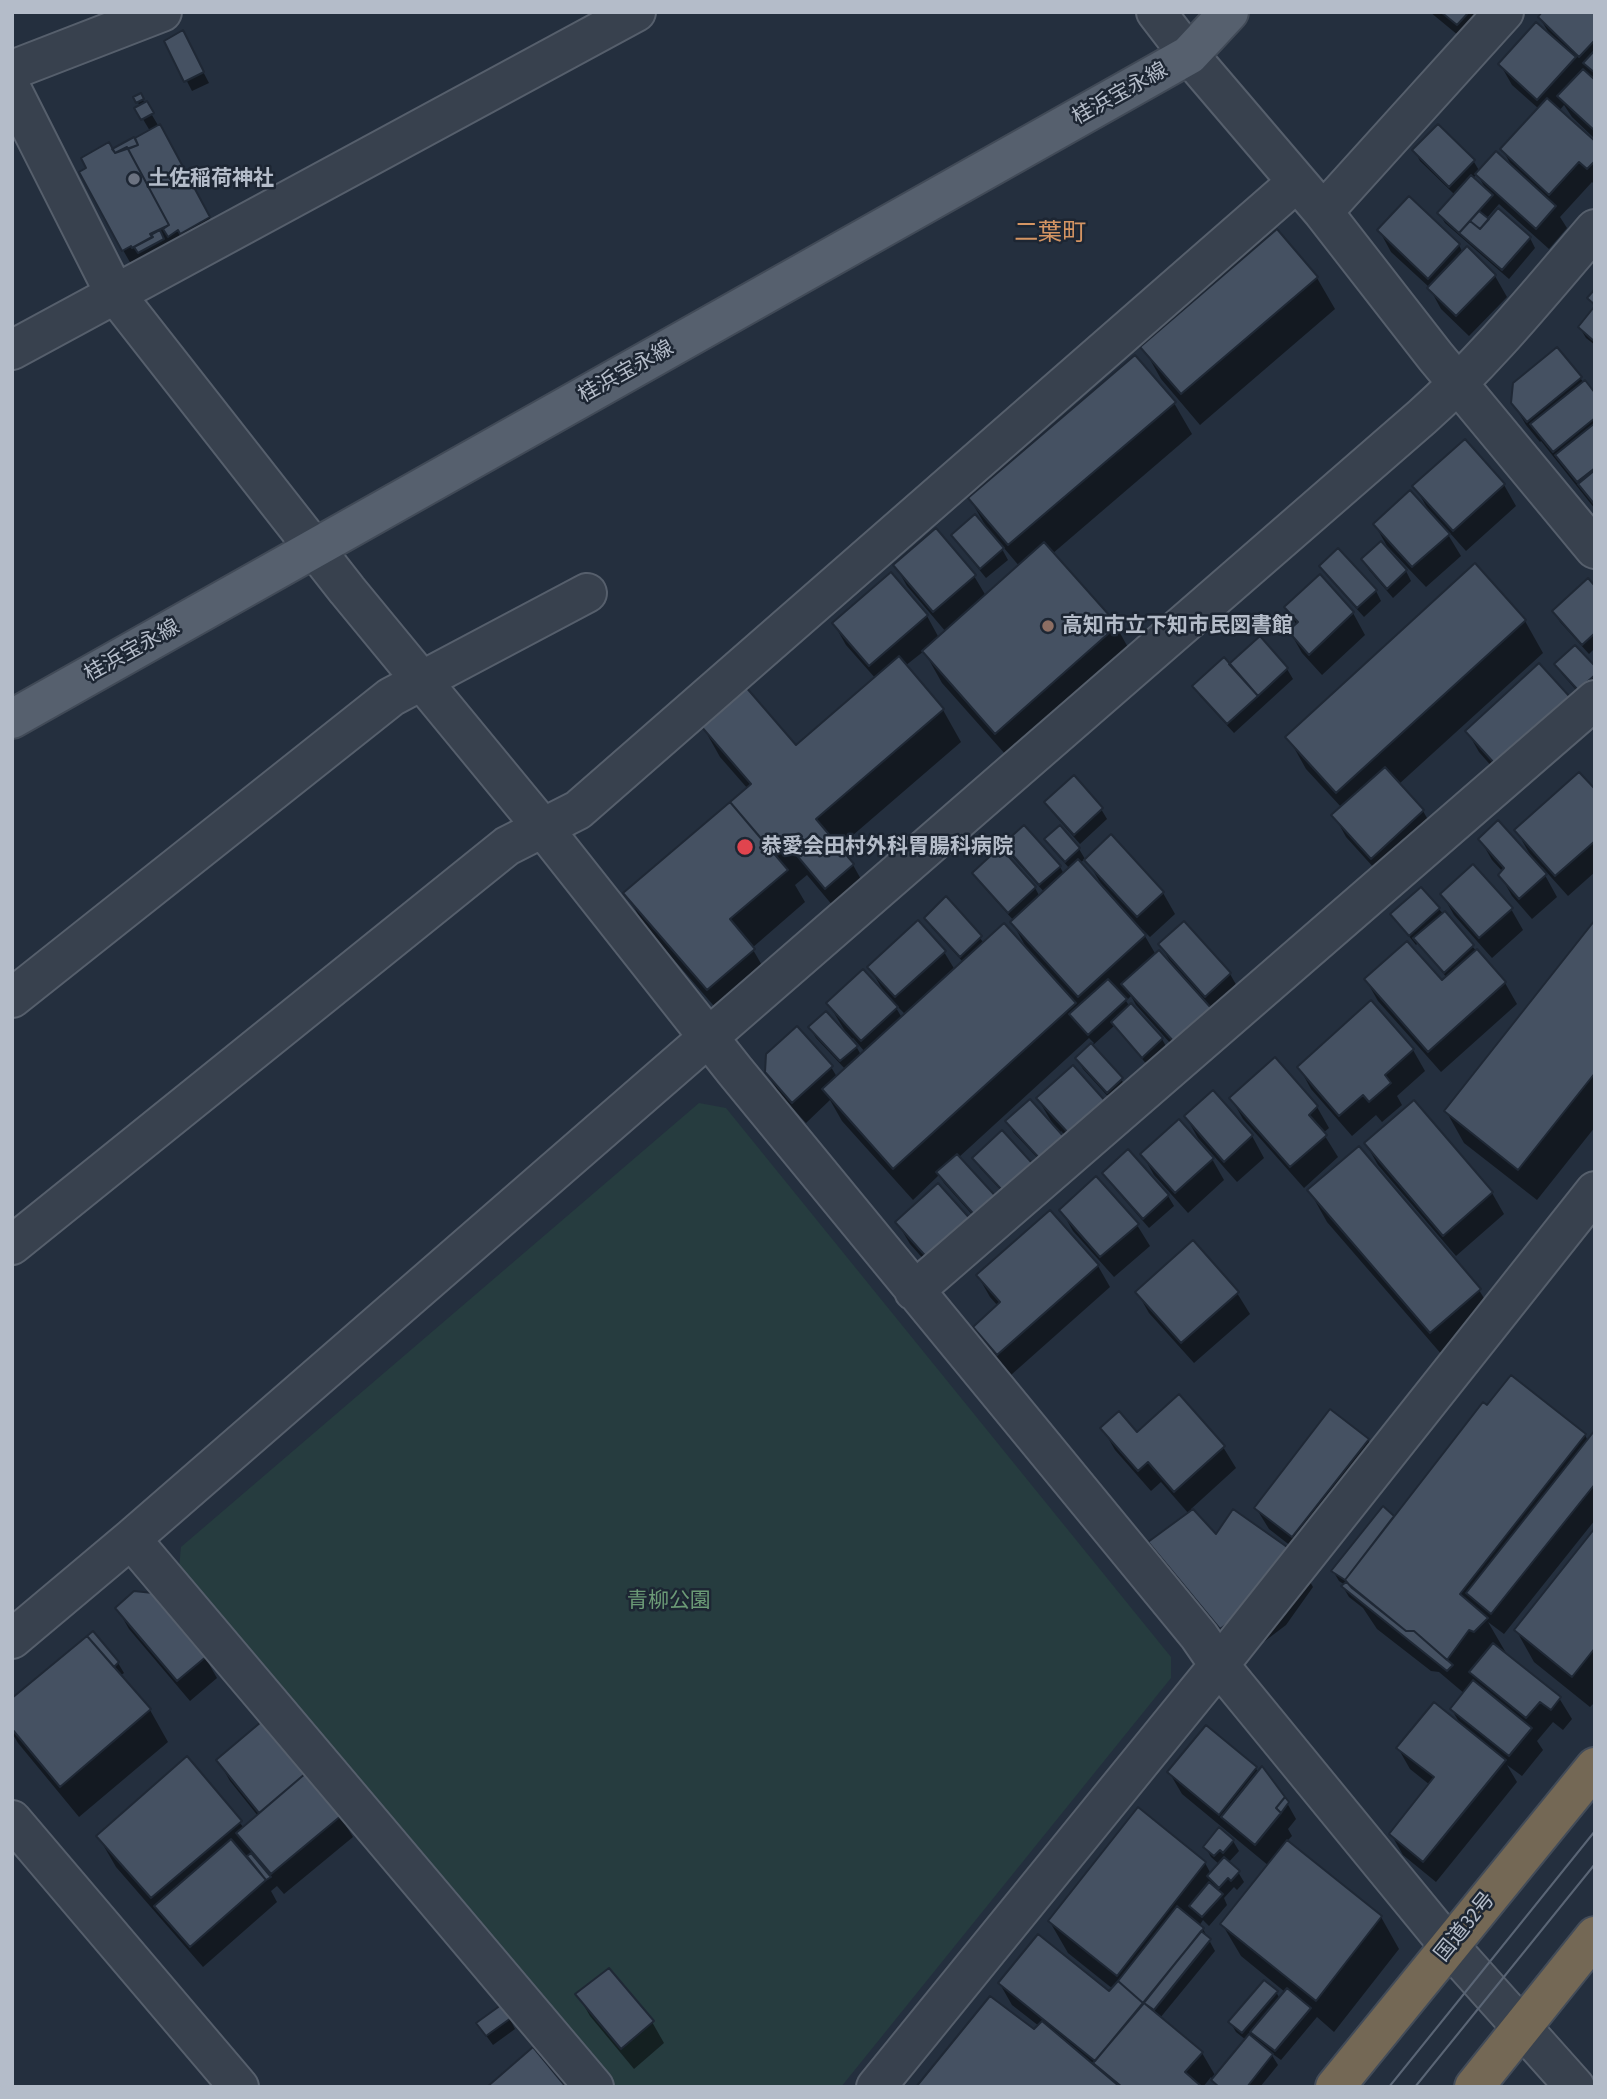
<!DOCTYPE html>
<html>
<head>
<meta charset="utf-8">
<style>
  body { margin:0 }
  #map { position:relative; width:1607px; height:2099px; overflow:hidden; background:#242f3e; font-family:"Fira Sans Condensed",sans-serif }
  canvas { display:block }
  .frame { position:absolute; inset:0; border:14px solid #b4bcc9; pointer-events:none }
</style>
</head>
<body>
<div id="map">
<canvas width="1607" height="2099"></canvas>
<div class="frame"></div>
</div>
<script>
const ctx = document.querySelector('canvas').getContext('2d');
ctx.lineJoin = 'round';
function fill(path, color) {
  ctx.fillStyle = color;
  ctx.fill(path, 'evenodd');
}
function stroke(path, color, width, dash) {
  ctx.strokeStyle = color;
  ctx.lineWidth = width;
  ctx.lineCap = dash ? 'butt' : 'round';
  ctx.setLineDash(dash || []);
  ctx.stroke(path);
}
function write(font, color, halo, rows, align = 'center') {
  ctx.font = font + ' "Fira Sans Condensed","Noto Sans JP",sans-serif';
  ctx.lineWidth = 5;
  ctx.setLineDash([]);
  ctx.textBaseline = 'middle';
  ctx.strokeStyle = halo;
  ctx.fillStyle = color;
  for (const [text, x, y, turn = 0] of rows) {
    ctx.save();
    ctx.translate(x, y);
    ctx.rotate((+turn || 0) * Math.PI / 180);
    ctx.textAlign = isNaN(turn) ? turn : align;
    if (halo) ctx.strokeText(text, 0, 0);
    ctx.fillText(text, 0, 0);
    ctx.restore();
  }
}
const green = new Path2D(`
  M699,1103L726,1108L1171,1657V1678L841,2087H615L179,1568L181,1547Z`);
const shadow = new Path2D(`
  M1430,12H1500L1470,45Z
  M1595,12V139L1572,117L1564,105L1559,111L1595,144V185L1592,182L1560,217L1567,228L1549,249L1499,204L1486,219L1530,238L1535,248L1509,279L1445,223L1439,213L1455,195L1420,161L1414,150L1438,126L1474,162L1480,172L1513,168L1502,149L1539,109L1512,85L1500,64L1550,35L1540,18ZM1477,174L1487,191L1472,179Z
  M166,41L188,43L209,83L192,91Z
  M140,95L171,147L221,239L135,271L123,250L112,151L150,131L137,109L140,107L136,98Z
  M1409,198L1459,245L1463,253L1495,276L1507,297L1469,336L1441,309L1429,287L1391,252L1379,230Z
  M1317,278L1335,309L1200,425L1161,379L1143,347Z
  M1595,309V345L1586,338L1580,328Z
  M1580,378L1595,396V509L1541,441L1540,442L1526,425L1513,403Z
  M1174,403L1192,434L1052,554L1116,626L1134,658L1014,764L942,683L924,651L905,666L943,710L961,742L838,848L853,865L871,897L844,919L807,875L795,885L805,902L752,948L771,981L726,1020L644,925L626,893L748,789L720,757L702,725L795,748L876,679L846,645L834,624L890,575L927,616L939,638L946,632L907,586L895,565L974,576L986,596L1020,567L1004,548L1002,549L1008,560L986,578L959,545L953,535L988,530L970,499Z
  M1504,485L1516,506L1466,551L1449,532L1447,533L1461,556L1426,587L1387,546L1375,525L1429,511L1415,487Z
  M1363,560L1406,571L1411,581L1393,598L1369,570Z
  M1322,566L1376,591L1381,601L1364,617L1327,576Z
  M1475,566L1525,621L1543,653L1399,784L1423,811L1435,832L1384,879L1346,837L1334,815L1342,808L1306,769L1288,737Z
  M1320,577L1353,613L1365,635L1322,675L1302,653L1290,632L1297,626L1286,607Z
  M1595,589V648L1589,654L1560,622L1554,612Z
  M1259,639L1287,669L1293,679L1234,733L1200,696L1194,686L1229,666Z
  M1556,664L1595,668V690L1584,699L1562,674Z
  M1581,719L1508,785L1479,752L1467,731Z
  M1595,792V872L1568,896L1542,867L1541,868L1557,897L1532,919L1512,896L1500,875L1503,872L1492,860L1480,839L1532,858L1516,830Z
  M1046,802L1101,809L1107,819L1080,844L1052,812Z
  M1046,839L1079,849L1085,859L1080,863L1099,885L1101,884L1087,860L1163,893L1175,914L1150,937L1143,930L1142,931L1156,955L1171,963L1160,944L1230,974L1242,995L1188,1063L1136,1005L1131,996L1126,1001L1130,1007L1131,1006L1162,1039L1168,1050L1149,1067L1114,1026L1092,1046L1121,1079L1127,1089L1113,1102L1083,1069L1077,1059L1094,1043L1089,1038L958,1158L985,1229L944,1183L939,1175L913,1200L842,1121L830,1100L806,1123L779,1093L766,1072L831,1067L837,1077L846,1070L816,1038L810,1028L845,1031L828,1003L884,992L870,968L944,952L955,970L963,962L932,928L926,918L946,899L984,943L1027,949L1012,922L1014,921L980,883L974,873L1035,888L1040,897L1045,893L1011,855L1005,845L1060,867L1064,874L1070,869L1052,849ZM896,1005L906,1015L902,1018L895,1006ZM853,1038L865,1052L861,1055L852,1039Z
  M1421,889L1505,983L1517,1004L1441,1072L1378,1001L1366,980L1442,983L1447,978L1418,943L1416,945L1392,915Z
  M1442,894L1511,909L1523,930L1492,958L1454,915Z
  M1595,922V1127L1537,1200L1464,1143L1446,1111Z
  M1413,1050L1425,1071L1397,1096L1402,1105L1382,1122L1376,1115L1352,1136L1311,1089L1299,1067Z
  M1275,1060L1317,1107L1329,1128L1323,1133L1338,1157L1304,1188L1243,1119L1231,1098Z
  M1073,1067L1084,1156L1061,1131L1048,1169L1013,1132L1007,1121L1054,1126L1038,1099Z
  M1213,1092L1252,1136L1264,1158L1237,1182L1198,1138L1186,1117Z
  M1414,1102L1492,1193L1504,1214L1456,1256L1378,1165L1366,1144Z
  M1002,1133L1031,1164L1009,1199L980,1168L974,1158Z
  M1128,1151L1168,1196L1174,1206L1149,1228L1110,1183L1104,1173Z
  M1142,1154L1212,1159L1224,1180L1188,1213L1154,1175Z
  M938,1185L943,1281L910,1244L897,1222Z
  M1309,1190L1479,1290L1498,1321L1449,1363L1327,1222Z
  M1061,1210L1137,1225L1150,1246L1114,1277L1073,1231Z
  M1098,1266L1110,1287L1011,1375L987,1348L975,1327L998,1306L990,1297L978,1276Z
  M1137,1292L1237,1293L1250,1314L1194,1363L1149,1313Z
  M1103,1429L1223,1447L1236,1468L1191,1509L1216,1536L1295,1556L1313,1587L1286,1625L1240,1660L1168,1574L1150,1542L1189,1514L1161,1482L1151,1491L1115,1450Z
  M1595,1433V1520L1504,1634L1488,1622L1509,1658L1559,1698L1572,1719L1563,1730L1553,1722L1537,1741L1543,1750L1522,1776L1507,1765L1517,1782L1436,1882L1403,1855L1391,1834L1430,1785L1410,1769L1398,1748L1462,1727L1452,1710L1465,1694L1439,1672L1431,1671L1377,1629L1363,1608L1349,1597L1343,1587L1345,1585L1339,1581L1333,1571L1392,1517L1394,1520L1585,1435L1588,1441Z
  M1368,1440L1380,1461L1305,1557L1269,1529L1256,1508Z
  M1595,1531V1702L1590,1707L1534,1662L1516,1630Z
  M117,1608L205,1657L217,1678L190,1701L129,1629Z
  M118,1663L124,1673L120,1676L150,1710L168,1742L79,1817L18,1743L12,1733V1701Z
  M261,1724L340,1816L353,1837L284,1894L277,1886L271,1891L277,1902L203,1967L116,1867L98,1836L187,1758L244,1828L258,1816L230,1781L218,1760Z
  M1207,1728L1256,1769L1287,1803L1296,1819L1288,1829L1292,1836L1286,1842L1381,1917L1399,1949L1334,2032L1317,2017L1281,2060L1270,2052L1278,2065L1260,2087H1217L1211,2077L1203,2087H919L1035,2032L1039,2026L1012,2005L1000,1984L1109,1994L1113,1989L1068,1953L1050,1922L1205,1863L1211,1874L1220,1865L1211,1857L1205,1847L1233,1841L1239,1851L1228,1863L1238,1872L1244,1882L1237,1890L1234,1887L1224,1898L1227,1905L1209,1926L1203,1920L1199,1926L1203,1929L1215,1951L1160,2018L1202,2053L1216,2077L1246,2040L1236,2032L1230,2022L1276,1992L1280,1999L1285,1992L1241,1956L1222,1924L1269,1866L1182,1794L1169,1772Z
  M578,1995L652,2022L664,2043L634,2069L590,2016Z
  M510,2019L515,2029L493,2045L485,2034Z`);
const building = new Path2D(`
  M1441,12H1469L1457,25Z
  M1542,12H1595V40L1579,57L1538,17Z
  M1536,22L1576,57L1537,100L1498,64Z
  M183,30L204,72L184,82L164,41Z
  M1595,50V73L1583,63Z
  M1583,69L1595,80V131L1557,96Z
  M141,93L144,99L136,103L133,97Z
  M1547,98L1595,141V161L1587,169L1579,162L1549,195L1500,149Z
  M147,101L154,113L141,120L134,108Z
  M160,124L210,217L180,234L178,230L168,237L163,229L169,225L128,149L138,145L135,138Z
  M1438,124L1475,160L1449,187L1412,150Z
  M134,137L138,145L115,153L112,149Z
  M109,142L115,153L127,147L169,225L150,234L152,237L132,248L131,246L122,251L79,172L86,168L81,158Z
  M1496,151L1556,206L1536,229L1475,174Z
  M1471,175L1493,195L1459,233L1437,213Z
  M1409,196L1460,244L1428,279L1377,230Z
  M1498,208L1531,237L1502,270L1459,233L1470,221L1480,229Z
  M1479,211L1489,219L1480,229L1470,221Z
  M1277,229L1318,277L1181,394L1140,347Z
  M160,230L164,239L138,253L134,247L153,237L151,235Z
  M1467,246L1496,275L1456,316L1427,288Z
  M1595,289V305L1587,298Z
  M1594,307L1595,308V342L1578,327Z
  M1557,347L1582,377L1527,422L1511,403L1513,383Z
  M1135,355L1176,402L1008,545L968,498Z
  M1585,380L1595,393V418L1553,452L1530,424Z
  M1595,423V468L1577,482L1555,455Z
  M1465,439L1505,484L1453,531L1412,486Z
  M1595,470V505L1578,484Z
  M1410,490L1450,534L1412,567L1373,524Z
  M975,514L1004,548L980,569L951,535Z
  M936,528L976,575L933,612L893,565Z
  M1381,541L1407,570L1387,589L1361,559Z
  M1044,542L1118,625L995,734L922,651Z
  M1338,548L1377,590L1357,608L1319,566Z
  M1475,563L1526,620L1336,793L1285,737Z
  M891,572L928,615L869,666L832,623Z
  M1320,574L1354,612L1309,655L1288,631L1298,622L1284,607Z
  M1588,578L1595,586V633L1582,645L1552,611Z
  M1260,636L1288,668L1258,696L1229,664Z
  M1575,645L1595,666V675L1578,690L1554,664Z
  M899,656L944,709L816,819L854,864L825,889L788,845L775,855L730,802L751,784L700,725L745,686L796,745Z
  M1224,657L1258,696L1227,724L1192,686Z
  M1539,663L1570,697L1495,764L1465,731Z
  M1385,767L1424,810L1371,859L1331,815Z
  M1579,772L1595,789V841L1555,876L1514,830Z
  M1074,775L1103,808L1074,835L1044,802Z
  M730,802L788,870L730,919L755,949L707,990L623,893Z
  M1498,820L1547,874L1519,899L1498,875L1504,868L1478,839Z
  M1024,825L1061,866L1039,885L1003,844Z
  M1060,825L1080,848L1065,862L1044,839Z
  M1111,834L1164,892L1137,917L1084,860Z
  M1000,847L1036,887L1008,913L972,873Z
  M1078,859L1146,935L1078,997L1010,922Z
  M1473,864L1513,908L1479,938L1440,894Z
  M1421,887L1440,908L1409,936L1390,914Z
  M946,896L982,936L960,957L924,918Z
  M1445,911L1474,945L1444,973L1413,938Z
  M918,920L946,951L895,997L867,967Z
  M1595,920V1073L1518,1170L1444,1111Z
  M1184,921L1231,973L1205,997L1158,944Z
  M1004,923L1076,1003L893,1169L822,1089Z
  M1407,941L1442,980L1477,949L1506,982L1428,1052L1364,979Z
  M1159,950L1212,1009L1175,1043L1121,984Z
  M863,969L898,1007L861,1041L826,1003Z
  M1108,979L1127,999L1088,1035L1069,1014Z
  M1371,1000L1414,1049L1385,1075L1391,1083L1369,1102L1363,1095L1339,1116L1297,1067Z
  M1131,1003L1163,1038L1142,1058L1111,1022Z
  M826,1011L858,1046L840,1061L808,1027Z
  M797,1026L833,1066L792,1103L765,1072L766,1054Z
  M1091,1043L1123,1078L1107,1093L1075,1058Z
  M1275,1057L1318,1106L1309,1115L1327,1135L1290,1167L1229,1098Z
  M1073,1065L1107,1103L1071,1136L1036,1098Z
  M1213,1090L1253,1135L1224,1162L1184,1116Z
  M1030,1099L1065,1138L1041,1160L1005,1121Z
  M1414,1100L1493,1192L1443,1236L1364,1143Z
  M1179,1119L1214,1158L1175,1193L1140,1154Z
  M1002,1130L1032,1163L1002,1190L972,1158Z
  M1359,1146L1481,1289L1430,1333L1307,1190Z
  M1128,1149L1169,1195L1143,1219L1102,1173Z
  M957,1154L1000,1201L979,1220L936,1172Z
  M1096,1176L1139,1224L1100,1257L1059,1210Z
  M938,1183L973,1222L930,1261L895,1222Z
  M1050,1210L1099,1265L997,1355L973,1327L1000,1302L976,1275Z
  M1193,1240L1239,1292L1181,1343L1135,1292Z
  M1511,1375L1586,1434L1460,1594L1488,1618L1474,1632L1469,1630L1447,1660L1414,1631H1406L1352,1588L1345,1580L1483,1402L1487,1405Z
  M1179,1394L1225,1446L1174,1492L1148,1462L1138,1471L1100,1428L1119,1411L1137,1432Z
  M1330,1409L1369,1439L1292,1537L1254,1508Z
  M1595,1430V1484L1491,1614L1466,1593Z
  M1383,1506L1394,1516L1345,1580L1331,1571Z
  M1193,1509L1216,1534L1233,1509L1297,1554L1268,1594L1220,1629L1148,1542Z
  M1595,1528V1648L1572,1677L1514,1630Z
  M1346,1582L1406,1631H1414L1453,1665L1447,1671L1341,1586Z
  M134,1591L153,1593L207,1656L177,1681L115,1608Z
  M93,1631L119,1662L114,1667L87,1636Z
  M87,1636L151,1709L60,1787L12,1729V1698Z
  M1493,1643L1561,1697L1551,1710L1540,1702L1526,1718L1469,1672Z
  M1473,1680L1532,1728L1509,1756L1450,1709Z
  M1434,1702L1506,1760L1423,1862L1389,1834L1434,1777L1396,1748Z
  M261,1722L306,1773L259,1813L216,1760Z
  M1206,1725L1257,1767L1219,1815L1167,1772Z
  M187,1756L242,1821L151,1898L96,1836Z
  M1262,1766L1285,1797L1276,1808L1281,1813L1255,1845L1221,1817Z
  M306,1773L342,1815L271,1874L236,1833Z
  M1285,1797L1289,1802L1281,1813L1276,1808Z
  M1138,1807L1206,1862L1117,1976L1048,1921Z
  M1219,1827L1234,1840L1223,1853L1220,1850L1214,1856L1203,1847Z
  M231,1839L266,1880L190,1947L154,1906Z
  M1287,1840L1382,1916L1316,2001L1220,1924Z
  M251,1853L271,1877L266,1880L247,1856Z
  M1224,1857L1240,1871L1231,1881L1228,1878L1219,1888L1207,1876Z
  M1209,1882L1223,1894L1202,1917L1189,1906Z
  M1177,1906L1204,1928L1143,2003L1118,1981Z
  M1201,1931L1211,1939L1154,2010L1144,2003Z
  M1038,1934L1109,1991L1118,1981L1143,2003L1095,2061L998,1983Z
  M609,1968L654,2021L621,2049L575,1994Z
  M1264,1980L1278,1991L1242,2033L1228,2022Z
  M1287,1988L1311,2008L1275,2051L1250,2032Z
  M990,1996L1034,2029L1042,2021L1120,2087H916Z
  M1144,2003L1203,2052L1185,2072L1202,2087H1122L1093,2063Z
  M501,2005L511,2018L486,2036L476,2023Z
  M1249,2034L1273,2054L1247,2087H1219L1211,2080Z
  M533,2047L566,2087H487Z`);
const minor = new Path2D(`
  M1156,12L1189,55L1323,212L1435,356L1595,549
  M12,70L162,12
  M12,90L115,294L347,590L543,828L735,1071L1199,1636L1219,1665L1450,1947L1575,2087
  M1323,212L1504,12
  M12,350L636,12
  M12,998L391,697L587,593
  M12,1245L507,846L578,810L1297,182
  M914,1291L1595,700
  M131,1539L594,2087
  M12,1639L131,1539L1422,417C1486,360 1539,294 1595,229
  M12,1820L239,2087
  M876,2087L1219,1665L1595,1191`);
const major = new Path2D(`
  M12,719L1189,55L1229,12`);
const highway = new Path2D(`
  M1335,2087L1595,1767
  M1474,2087L1595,1936`);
const tram = new Path2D(`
  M1389,2087L1595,1831
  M1415,2087L1595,1864`);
const markers = [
  [134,179,7,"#6b7280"],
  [1048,626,7,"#8d6e63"],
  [745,847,9,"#e0444e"]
];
const streetNames = [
  ["桂浜宝永線",1120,94,-29],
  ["桂浜宝永線",626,372,-29],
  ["桂浜宝永線",132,651,-29],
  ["国道32号",1465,1927,-51]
];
const poiNames = [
  ["土佐稲荷神社",148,179],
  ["高知市立下知市民図書館",1062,626],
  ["恭愛会田村外科胃腸科病院",761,847]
];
const parkNames = [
  ["青柳公園",669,1601]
];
const quarterNames = [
  ["二葉町",1050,233]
];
fill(green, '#263c3f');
fill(shadow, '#0007');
fill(building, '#455162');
stroke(building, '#1f2835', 2);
stroke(minor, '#565f6c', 42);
stroke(major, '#414a57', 42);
stroke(highway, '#434c59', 42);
stroke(minor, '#38414e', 38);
stroke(major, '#56606e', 38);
stroke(highway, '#746855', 38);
stroke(tram, '#5a6575', 2);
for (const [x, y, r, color] of markers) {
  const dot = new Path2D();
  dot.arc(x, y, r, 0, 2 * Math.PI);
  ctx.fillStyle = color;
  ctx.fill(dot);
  stroke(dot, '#1d2633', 2.5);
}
write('21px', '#b4bcc9', '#1d2633', streetNames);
write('bold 21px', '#b4bcc9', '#1d2633', poiNames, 'left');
write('21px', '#6b9a76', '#1d2633', parkNames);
write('24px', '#d59563', '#1d2633', quarterNames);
</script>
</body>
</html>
